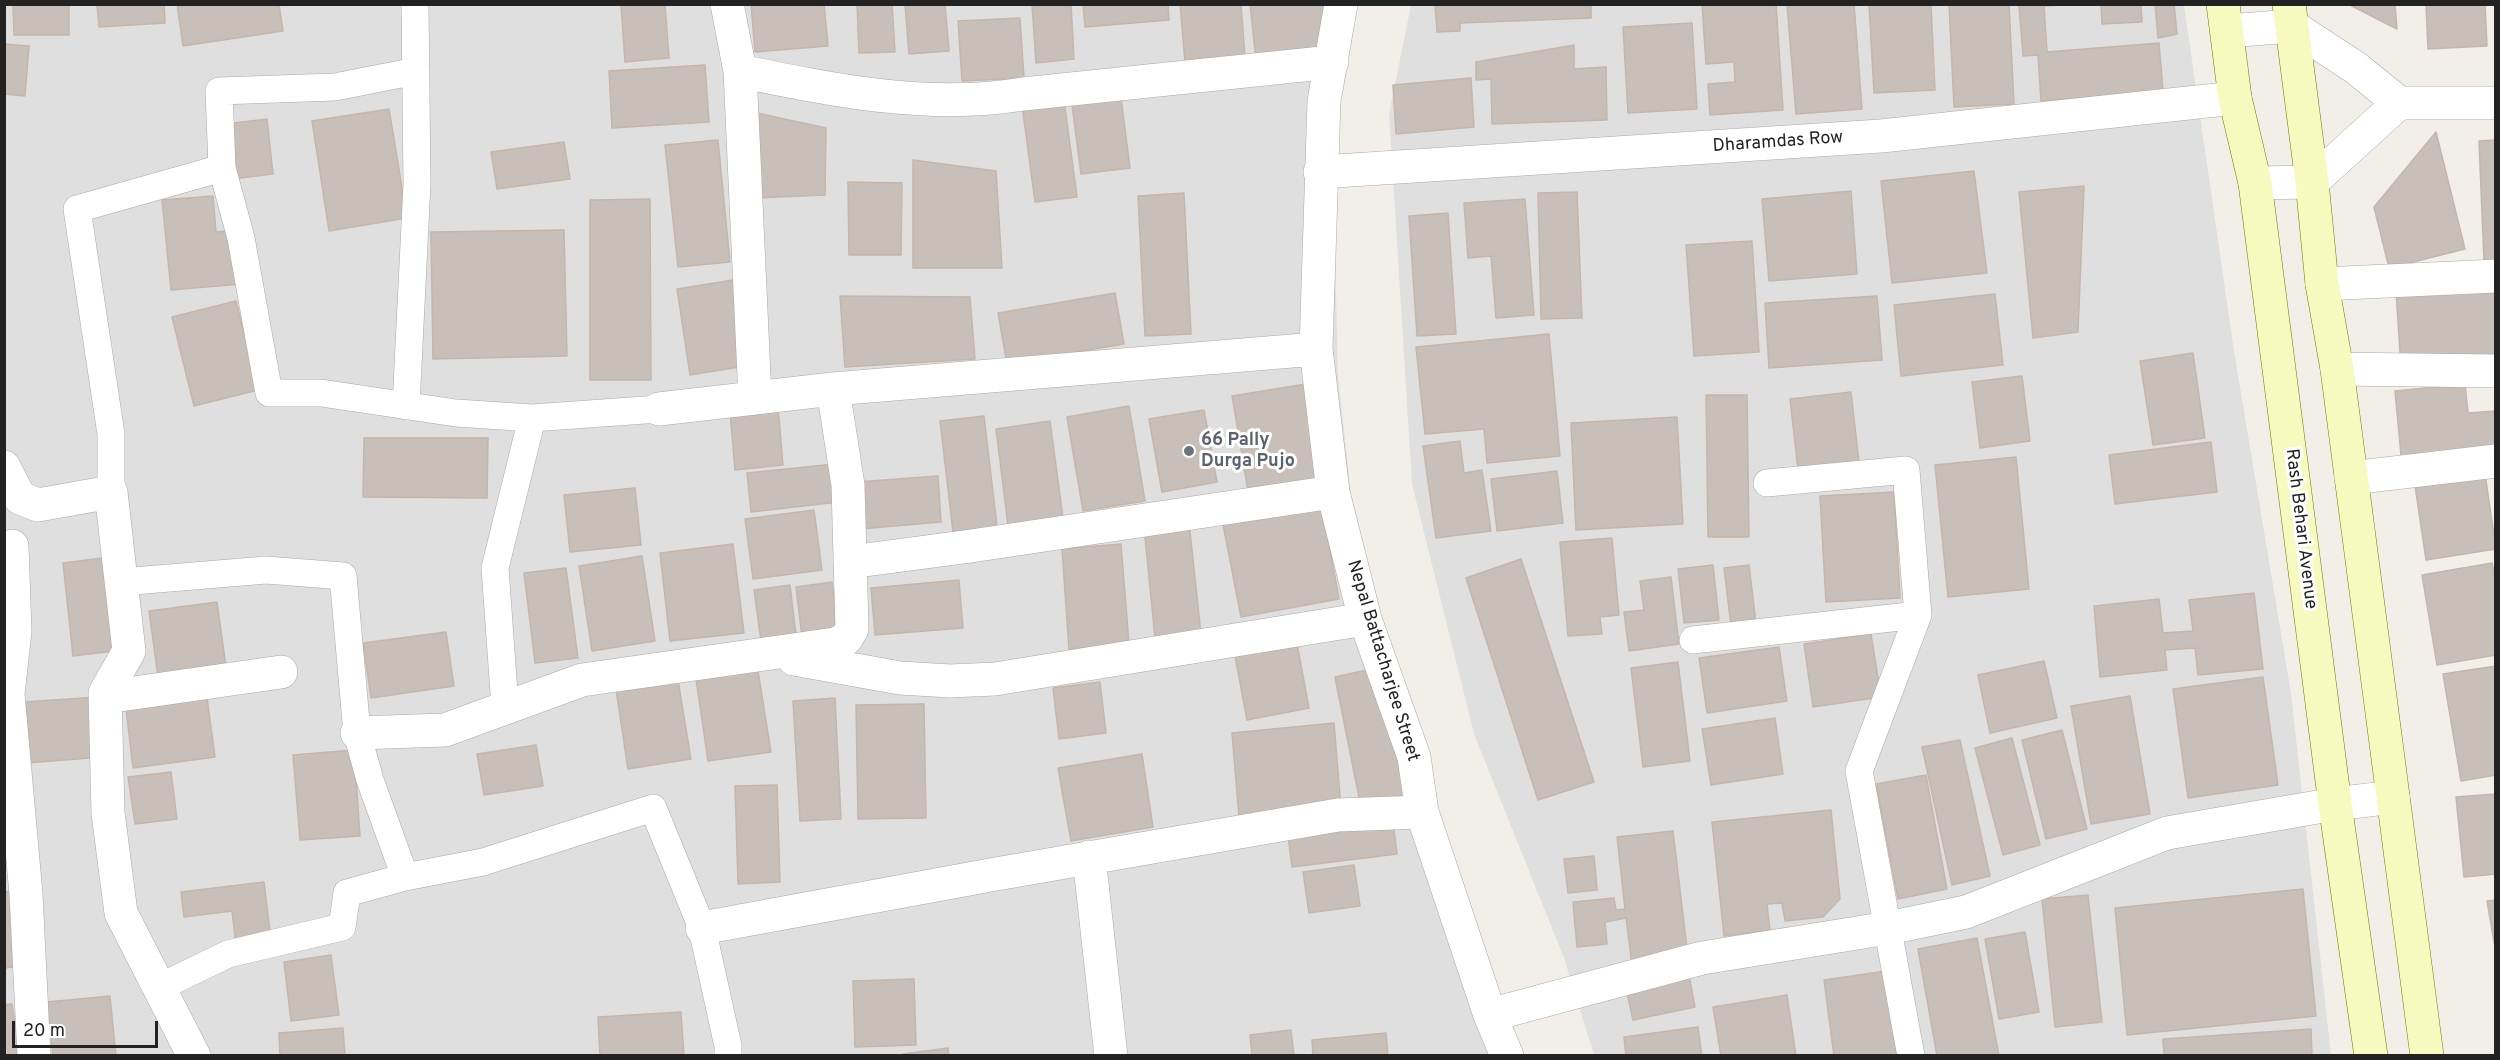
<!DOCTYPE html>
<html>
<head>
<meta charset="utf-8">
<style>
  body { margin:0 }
  #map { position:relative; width:2500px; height:1060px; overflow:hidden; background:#f2efe9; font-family:Overpass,sans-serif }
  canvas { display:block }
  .frame { position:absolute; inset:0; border:6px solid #222; pointer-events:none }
  .scale { position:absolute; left:12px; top:1021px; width:146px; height:27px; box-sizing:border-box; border:3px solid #222; border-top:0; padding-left:8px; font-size:18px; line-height:21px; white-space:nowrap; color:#222; -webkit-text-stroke:4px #fff; paint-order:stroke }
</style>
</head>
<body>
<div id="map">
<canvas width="2500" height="1060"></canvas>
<div class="frame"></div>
<div class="scale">20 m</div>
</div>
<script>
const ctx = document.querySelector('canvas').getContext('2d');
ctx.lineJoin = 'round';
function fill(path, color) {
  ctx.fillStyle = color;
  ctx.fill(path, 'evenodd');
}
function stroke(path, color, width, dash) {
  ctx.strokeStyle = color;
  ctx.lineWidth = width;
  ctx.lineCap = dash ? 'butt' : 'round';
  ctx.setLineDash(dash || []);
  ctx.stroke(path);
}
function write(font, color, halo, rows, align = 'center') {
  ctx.font = font + ' Overpass,sans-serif';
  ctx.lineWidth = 6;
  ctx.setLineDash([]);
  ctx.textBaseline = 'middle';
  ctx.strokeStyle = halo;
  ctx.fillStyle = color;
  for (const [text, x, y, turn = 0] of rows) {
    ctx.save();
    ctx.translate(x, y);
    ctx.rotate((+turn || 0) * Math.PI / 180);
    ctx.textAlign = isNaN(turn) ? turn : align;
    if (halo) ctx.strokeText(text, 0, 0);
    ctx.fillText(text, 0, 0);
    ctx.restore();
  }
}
const residential = new Path2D(`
  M5,5H1351L1333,171L1338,375L1351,494L1396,719L1516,1055L5,1056Z
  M1411,5H2184L2234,351L2291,693L2331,1055H1594L1564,958L1474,734L1412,484L1389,114Z`);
const building = new Path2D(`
  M13,4H69V35H14Z
  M97,4H164L165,23L99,27Z
  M177,4H279L283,31L183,46Z
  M621,4H665L669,58L625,62Z
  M751,4H824L828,46L755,52Z
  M857,4H892L895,52L859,53Z
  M905,4H945L949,51L909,54Z
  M1032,4H1071L1074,59L1036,63Z
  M1083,4H1168L1169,20L1085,27Z
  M1180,4H1241L1245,57L1185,62Z
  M1250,4H1323L1328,52L1256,60Z
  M1435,4H1591V18L1460,23V31L1437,32Z
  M1702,4H1776L1783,110L1710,115L1708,84L1735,82L1734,62L1706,64Z
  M1787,4H1854L1862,109L1796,114Z
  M1869,4H1931L1935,90L1874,93Z
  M1949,4H2009L2014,104L1954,107Z
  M2019,4H2073L2044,6L2047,52L2159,43L2163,91L2041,101L2038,55L2023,56Z
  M2101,4H2141L2142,22L2102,24Z
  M2155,4H2174L2177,34L2158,38Z
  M2348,4H2395L2397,29Z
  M2426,4H2485L2487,46L2428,49Z
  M1020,18L1024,78L962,81L958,21Z
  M1692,23L1697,109L1628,113L1623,27Z
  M4,44L29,46L25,96L4,94Z
  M1574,45V69L1606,67L1607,120L1492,124L1491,79L1476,80V62Z
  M705,65L709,122L612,128L609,71Z
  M1471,78L1474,127L1396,134L1393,85Z
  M1120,90L1130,168L1081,174L1071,97Z
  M1064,100L1077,197L1035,202L1022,105Z
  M389,109L407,218L329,231L312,121Z
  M752,112L826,128L825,195L755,198Z
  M267,119L273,174L232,179L226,124Z
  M2436,132L2465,249L2389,268L2374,207Z
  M718,140L730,262L678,267L665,145Z
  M2496,140V260L2484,261L2479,141Z
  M564,142L570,179L497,189L491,152Z
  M913,160L996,171L1002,268H913Z
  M1974,171L1987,273L1892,283L1881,181Z
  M848,182L902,183L901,255H849Z
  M2084,186L2078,332L2033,338L2019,192Z
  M1851,191L1857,274L1769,281L1762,199Z
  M1577,192L1582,318L1541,319L1538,193Z
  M1184,193L1191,334L1145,336L1138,196Z
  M213,196L216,232L237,230L241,284L171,290L162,200Z
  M650,199L651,380H590V200Z
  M1525,199L1534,315L1496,318L1491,256L1468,258L1464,203Z
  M1448,213L1456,334L1417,336L1409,216Z
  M564,230L567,356L433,359L431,232Z
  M1752,241L1759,352L1694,356L1686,245Z
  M733,280L746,366L690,375L677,289Z
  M2496,285V364L2401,368L2396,290Z
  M1115,293L1124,344L1007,364L998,313Z
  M1995,294L2003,365L1901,376L1894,305Z
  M840,296L970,297L975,359L845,367Z
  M1877,296L1882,360L1769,368L1765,303Z
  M236,301L258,390L194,406L172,317Z
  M1549,334L1560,456L1487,463L1484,429L1425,434L1416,347Z
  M2193,353L2205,438L2153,445L2140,361Z
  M2022,376L2030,441L1980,448L1972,382Z
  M1312,383L1328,477L1248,491L1232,396Z
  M2465,384L2468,413L2496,411V457L2402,466L2395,391Z
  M1851,392L1860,471L1799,478L1790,399Z
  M1706,395H1747L1749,537H1708Z
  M1129,406L1145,501L1083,511L1067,417Z
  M778,407L783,465L735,470L730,412Z
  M1204,410L1217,482L1162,492L1149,419Z
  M984,416L997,526L953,532L940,421Z
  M1677,417L1683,524L1576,530L1571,423Z
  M1050,421L1063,518L1008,525L996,429Z
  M364,438H488L487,498L363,497Z
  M1460,441L1464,473L1482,470L1491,531L1436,538L1423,446Z
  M2211,442L2217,492L2115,504L2109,455Z
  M2016,457L2029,589L1948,597L1935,465Z
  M835,464L839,502L751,512L747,473Z
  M1557,471L1563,523L1497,531L1491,479Z
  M2485,474L2496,549L2426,560L2415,486Z
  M938,476L941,522L860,529L856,482Z
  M635,488L641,545L570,552L564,495Z
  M1894,492L1900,598L1826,602L1820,496Z
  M1321,501L1339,599L1241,617L1222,519Z
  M814,510L822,570L753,579L745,519Z
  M1189,522L1201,634L1155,638L1144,527Z
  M1612,538L1619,615L1600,617L1602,634L1568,636L1560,542Z
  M733,544L744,633L670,641L660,553Z
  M1121,544L1129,644L1069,649L1062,549Z
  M642,556L655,641L592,651L579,566Z
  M111,557L122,650L73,656L63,563Z
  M1521,559L1594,782L1538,800L1466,578Z
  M2492,563L2496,582V655L2437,665L2422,575Z
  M1713,565L1719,620L1684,623L1678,569Z
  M1749,565L1756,623L1731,626L1724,568Z
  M566,568L578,658L535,663L524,573Z
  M1671,577L1679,644L1629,651L1624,612L1644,610L1640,581Z
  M959,580L963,628L875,635L871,588Z
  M832,582L838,633L802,637L796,587Z
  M790,585L797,644L762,648L754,590Z
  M2254,593L2263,669L2198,675L2195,648L2165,650L2167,670L2100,677L2094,606L2159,599L2163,633L2193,631L2189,600Z
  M217,602L227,674L159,684L149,611Z
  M446,632L454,686L371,698L363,643Z
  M1295,633L1309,708L1247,720L1233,645Z
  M1871,634L1881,697L1813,707L1804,644Z
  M1779,647L1787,701L1707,713L1699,658Z
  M2044,661L2057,718L1990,733L1978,675Z
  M1678,662L1690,761L1643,767L1631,668Z
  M757,664L771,752L708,761L695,672Z
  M2496,666V775L2461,781L2443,674Z
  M1381,667L1407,798L1361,807L1335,677Z
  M2263,677L2278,785L2188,798L2173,689Z
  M678,680L691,759L628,769L616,690Z
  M1100,682L1106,733L1059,739L1053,688Z
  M206,690L215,757L133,768L125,700Z
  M2130,696L2150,814L2091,824L2071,706Z
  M98,697L102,757L27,763L23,702Z
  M835,698L841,819L800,821L793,701Z
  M924,704L926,818L858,819L856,705Z
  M1775,718L1783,774L1711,785L1702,729Z
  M1334,723L1341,808L1239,817L1232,733Z
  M2062,730L2087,829L2046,839L2022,740Z
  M2012,738L2040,845L2003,855L1975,748Z
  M1960,740L1990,876L1952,885L1922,747Z
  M536,745L543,786L484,795L477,754Z
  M354,750L360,836L300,840L293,755Z
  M1142,754L1153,827L1071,841L1058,768Z
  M171,772L177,819L135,824L128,777Z
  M1926,775L1947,889L1898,899L1876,784Z
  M777,785L780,882L738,884L735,786Z
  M2496,794V874L2464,877L2456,797Z
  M1831,810L1840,899L1823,917L1785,921L1782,903L1767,904L1770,930L1724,936L1712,822Z
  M1393,822L1397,854L1292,867L1288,836Z
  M1673,831L1688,957L1632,964L1626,918L1605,922L1607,944L1577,947L1573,902L1614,898L1616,910L1625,909L1617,837Z
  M1594,856L1597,890L1568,893L1564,859Z
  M1354,865L1360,906L1309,913L1303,872Z
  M264,882L271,940L236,945L232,911L184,917L181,892Z
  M2303,889L2316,1016L2127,1035L2115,908Z
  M22,890L30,965L4,968V892Z
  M2088,895L2102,1022L2055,1027L2042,899Z
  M2496,900V953L2487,901Z
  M2025,932L2039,1012L1999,1019L1985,939Z
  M1977,938L1999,1056H1937L1918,949Z
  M331,955L339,1015L291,1021L284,962Z
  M1688,970L1695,1007L1633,1020L1625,983Z
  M1886,971L1897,1056H1834L1824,980Z
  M914,979L916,1045L855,1047L853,981Z
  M1787,995L1796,1056H1721L1713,1007Z
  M110,996L116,1056H53L47,1002Z
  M12,1004L20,1056H4V1005Z
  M681,1012L684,1056H600L598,1017Z
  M1698,1027L1702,1056H1626L1624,1037Z
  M343,1028L345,1056H280L279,1033Z
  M2311,1029L2312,1056H2164L2163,1039Z
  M1291,1030L1294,1056H1252L1250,1035Z
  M1386,1033L1388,1056H1313L1312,1040Z
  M948,1048L949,1056H903V1054Z`);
const service = new Path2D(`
  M222,168L241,238L269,393H321L456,413L532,418L659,409
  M406,406L417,184L415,4
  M1767,483L1906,470L1918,615L1859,771L1911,1056
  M111,492V434L77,209L222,168L219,91L335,87L416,71
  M121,582L266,570L343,576L357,733L370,780L405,877
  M1693,640L1918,615
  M505,707L495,568L532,418
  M158,988L228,954L342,927L347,893L405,877L483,862L653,808L702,928L728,1046V1056`);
const minor = new Path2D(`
  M727,4L740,71L755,398
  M1341,4L1324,101L1316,349L1333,492L1365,619L1414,757L1422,812L1490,1015L1507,1056
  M2228,31L2292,26L2356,68L2399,103L2312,182L2255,183
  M740,71C832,90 928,110 1023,94L1332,62
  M2399,103H2496
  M1320,172L1881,136L2235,98
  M2322,284L2496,276
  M2337,369L2496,371
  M659,409L833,389L1316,349
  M4,467L20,498L38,505L111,492L129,651L105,693L108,813L121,913L194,1056
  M2351,478L2496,461
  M12,546L15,631L8,694L26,894L34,1056
  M850,562L971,546L1333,492
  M794,659L900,678L950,681L995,679L1365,619
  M106,697L281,672
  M357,733L445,730L582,680L835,644L846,639L852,629L848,485L833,389
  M1089,857L1111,1056
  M702,928L996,874L1338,815L1422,812
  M1490,1015L1702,958L1888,928L1966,912L2167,833L2335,804L2393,797`);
const secondary = new Path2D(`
  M2223,4L2235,98L2255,183L2335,804L2371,1056
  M2289,4L2312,182L2322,284L2337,369L2427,1056`);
const markers = [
  [1189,451,6,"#6b7280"]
];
const streetNames = [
  ["Dharamdas Row",1778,143,-4],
  ["Rash Behari Avenue",2300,529,83],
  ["Nepal Battacharjee Street",1382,661,73]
];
const worshipNames = [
  ["66 Pally",1201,441],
  ["Durga Pujo",1201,462]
];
fill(residential, '#e0dfdf');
fill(building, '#c7bfb8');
stroke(building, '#c4b6ab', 1.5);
stroke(service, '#a9a9a9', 28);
stroke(minor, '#a9a9a9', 34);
stroke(secondary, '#707d05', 34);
stroke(service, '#fff', 27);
stroke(minor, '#fff', 33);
stroke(secondary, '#f7fabf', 33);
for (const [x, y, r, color] of markers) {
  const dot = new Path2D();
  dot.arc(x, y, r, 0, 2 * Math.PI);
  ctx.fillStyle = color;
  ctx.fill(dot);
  stroke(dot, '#fff', 2);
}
write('18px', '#222', '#fff', streetNames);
write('bold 18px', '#5b616d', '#fff', worshipNames, 'left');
</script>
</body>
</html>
